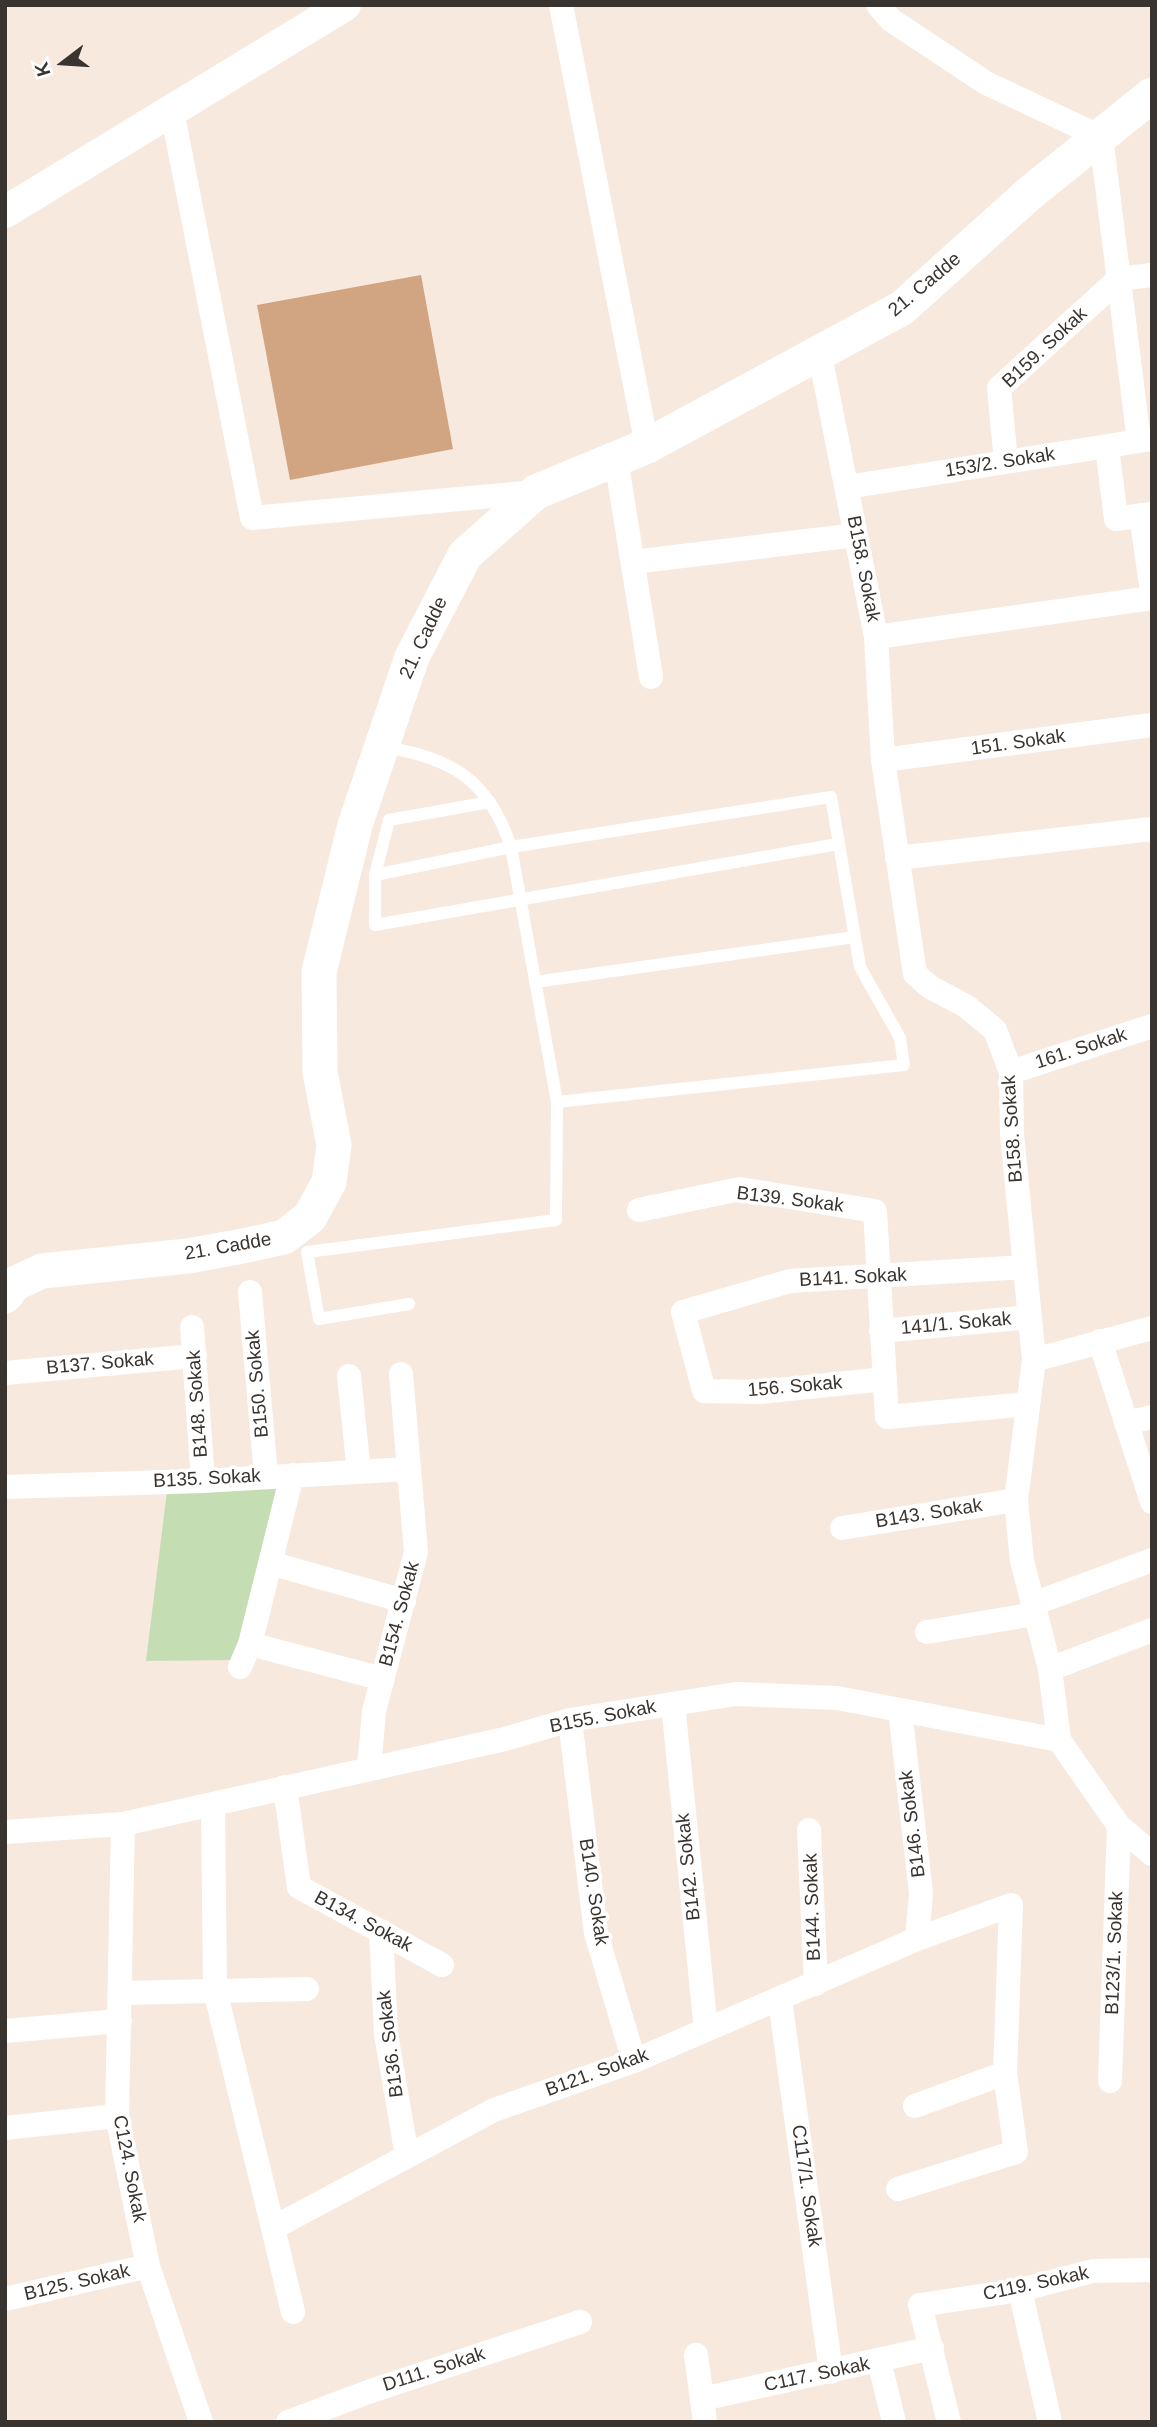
<!DOCTYPE html>
<html>
<head>
<meta charset="utf-8">
<style>
  body { margin:0 }
  #map { position:relative; width:1157px; height:2427px; overflow:hidden; background:#f8e9de; font-family:Arial,sans-serif }
  canvas { display:block }
  .frame { position:absolute; inset:0; border:7px solid #393430; pointer-events:none }
  .north { position:absolute; left:28px; top:28px; width:70px; height:70px; -webkit-text-stroke:5px #fff; paint-order:stroke; rotate:253deg; font-size:19px; font-weight:700; line-height:28px; text-align:center; color:#393430 }
  .north::after { content:''; display:block; margin:auto; width:24px; height:32px; background:#393430; clip-path:polygon(50% 0,100% 100%,50% 72%,0 100%) }
</style>
</head>
<body>
<div id="map">
<canvas width="1157" height="2427"></canvas>
<div class="frame"></div>
<div class="north">K</div>
</div>
<script>
const ctx = document.querySelector('canvas').getContext('2d');
ctx.lineJoin = 'round';
function fill(path, color) {
  ctx.fillStyle = color;
  ctx.fill(path, 'evenodd');
}
function stroke(path, color, width, dash) {
  ctx.strokeStyle = color;
  ctx.lineWidth = width;
  ctx.lineCap = dash ? 'butt' : 'round';
  ctx.setLineDash(dash || []);
  ctx.stroke(path);
}
function write(font, color, halo, rows, align = 'center') {
  ctx.font = font + ' Arial,sans-serif';
  ctx.lineWidth = 7;
  ctx.setLineDash([]);
  ctx.textBaseline = 'middle';
  ctx.strokeStyle = halo;
  ctx.fillStyle = color;
  for (const [text, x, y, turn = 0] of rows) {
    ctx.save();
    ctx.translate(x, y);
    ctx.rotate((+turn || 0) * Math.PI / 180);
    ctx.textAlign = isNaN(turn) ? turn : align;
    if (halo) ctx.strokeText(text, 0, 0);
    ctx.fillText(text, 0, 0);
    ctx.restore();
  }
}
const green = new Path2D(`
  M280,1488L234,1660L146,1661L167,1491Z`);
const building = new Path2D(`
  M421,275L453,449L290,480L257,305Z`);
const service = new Path2D(`
  M383,747C451,757 489,780 511,847L557,1102L556,1220L307,1252L319,1319L409,1304
  M490,802L389,820L375,875V925L838,844
  M375,875L511,847L831,797L860,967L900,1038L904,1065L557,1102
  M535,982L855,937`);
const minor = new Path2D(`
  M561,5L647,446
  M878,5L891,20L986,83L1101,137L1139,441
  M172,111L252,518L536,492
  M820,355L876,637L883,760L915,974L930,987L966,1006L995,1030L1011,1072L1012,1134L1034,1360L1016,1500L1022,1561L1050,1669L1059,1740
  M1107,447L1116,519L1152,514
  M616,459L651,677
  M1006,462L999,388L1119,279L1152,275
  M847,487L1152,439
  M1141,515L1152,591
  M633,562L856,535
  M876,637L1152,598
  M883,760L1152,725
  M897,858L1152,829
  M1011,1072L1152,1026
  M639,1210L740,1189L875,1211L887,1417L1028,1404
  M250,1292L266,1476
  M192,1327L203,1481
  M881,1331L1030,1317
  M1100,1341L1152,1502
  M1034,1360L1152,1328
  M5,1373L195,1356
  M349,1376L359,1472
  M885,1379L760,1392L704,1391L683,1312L790,1281L1025,1267
  M1126,1423L1152,1417
  M5,1487L203,1481L408,1469
  M842,1528L1016,1500
  M270,1563L404,1601
  M1033,1604L1152,1560
  M927,1632L1035,1614
  M250,1644L383,1679
  M240,1667L250,1644L292,1475
  M1050,1669L1152,1630
  M673,1704L706,2030
  M900,1710L921,1893L917,1939
  M570,1720L596,1933L634,2061
  M369,1769L374,1711L416,1552L401,1374
  M285,1787L299,1887L442,1965
  M213,1806L215,1990L273,2228
  M123,1824L117,2116L148,2266L201,2422
  M809,1830L816,1984
  M5,1832L123,1824L505,1739L570,1720L736,1694L837,1698L1059,1740L1119,1826L1152,1854
  M381,1931L386,2034L407,2156
  M121,1993L307,1989
  M780,2000L831,2372
  M5,2031L120,2021
  M1110,2081L1119,1826
  M915,2106L1005,2073
  M5,2128L117,2116
  M1020,2290L1050,2422
  M5,2299L148,2266
  M293,2312L273,2228L494,2110L634,2061L917,1939L1011,1905L1005,2073L1016,2152L898,2189
  M696,2355L705,2422
  M879,2361L894,2422
  M702,2399L932,2348
  M288,2422L371,2391L580,2322
  M949,2422L920,2305L1020,2290L1093,2271L1152,2270`);
const tertiary = new Path2D(`
  M5,212L345,5`);
const secondary = new Path2D(`
  M5,1296L14,1284L42,1271L188,1256L243,1246L284,1237L310,1217L329,1182L334,1145L320,1072L319,972L355,825L412,657L465,555L536,492L647,446L902,308L1030,193L1152,95`);
const streetNames = [
  ["21. Cadde",925,285,-40],
  ["B159. Sokak",1045,348,-43],
  ["153/2. Sokak",1000,463,-9],
  ["B158. Sokak",863,569,79],
  ["21. Cadde",424,638,-65],
  ["151. Sokak",1018,743,-8],
  ["161. Sokak",1081,1049,-18],
  ["B158. Sokak",1013,1129,-94],
  ["B139. Sokak",790,1200,7],
  ["21. Cadde",228,1247,-10],
  ["B141. Sokak",853,1278,-3],
  ["141/1. Sokak",956,1324,-5],
  ["B137. Sokak",100,1364,-5],
  ["B150. Sokak",258,1384,-95],
  ["156. Sokak",795,1387,-5],
  ["B148. Sokak",198,1404,-94],
  ["B135. Sokak",207,1479,-3],
  ["B143. Sokak",929,1514,-9],
  ["B154. Sokak",400,1614,-75],
  ["B155. Sokak",603,1717,-11],
  ["B146. Sokak",913,1824,-97],
  ["B142. Sokak",689,1867,-96],
  ["B140. Sokak",593,1892,81],
  ["B144. Sokak",813,1907,-92],
  ["B134. Sokak",363,1922,28],
  ["B123/1. Sokak",1115,1953,-88],
  ["B136. Sokak",391,2044,-97],
  ["B121. Sokak",597,2073,-20],
  ["C124. Sokak",129,2169,79],
  ["C117/1. Sokak",806,2186,82],
  ["B125. Sokak",77,2283,-13],
  ["C119. Sokak",1036,2284,-12],
  ["D111. Sokak",434,2370,-18],
  ["C117. Sokak",817,2375,-12]
];
fill(green, '#c5ddb3');
fill(building, '#d1a482');
stroke(service, '#fff', 12);
stroke(minor, '#fff', 24);
stroke(tertiary, '#fff', 32);
stroke(secondary, '#fff', 35);
write('19px', '#393430', '#fff', streetNames);
</script>
</body>
</html>
